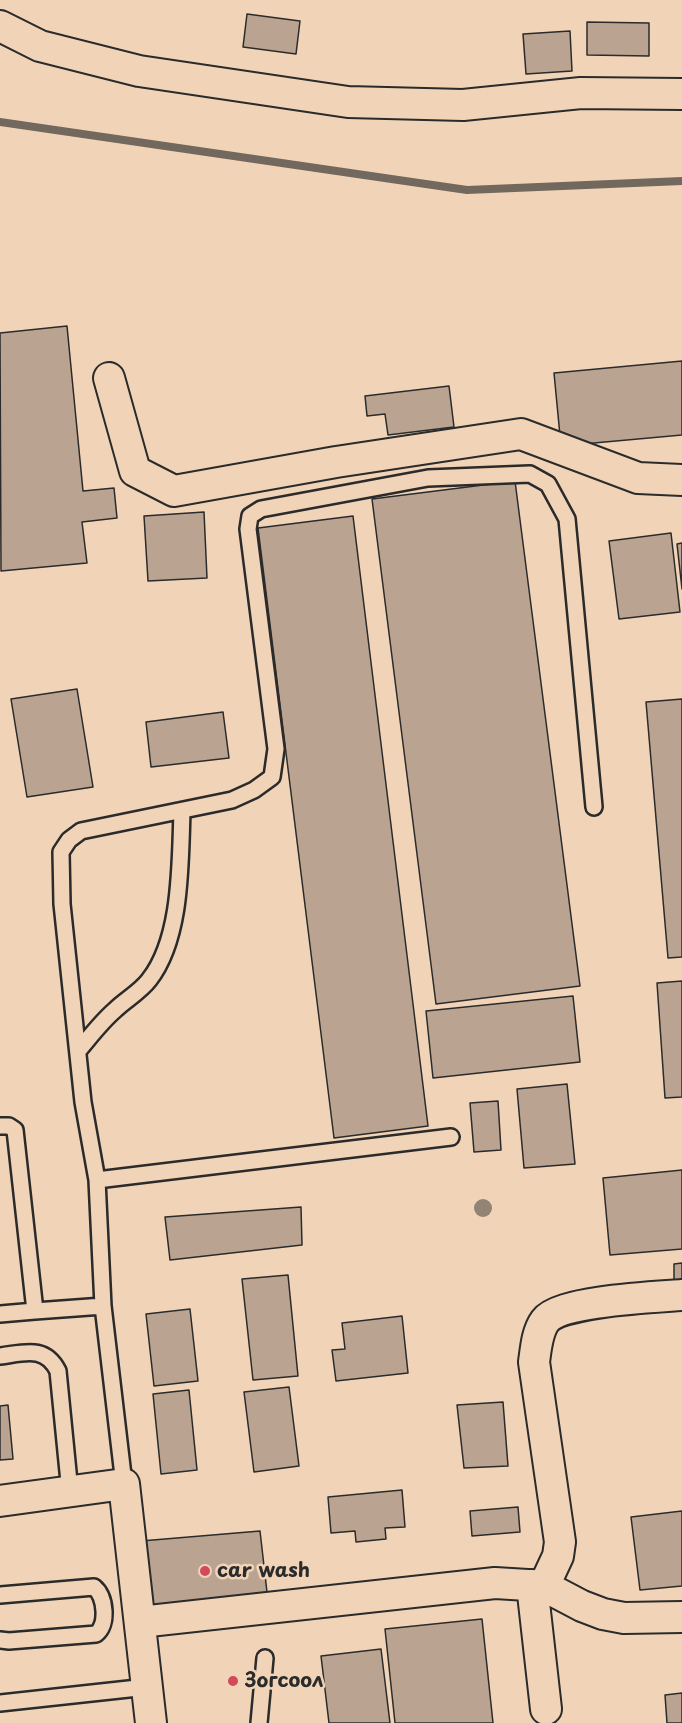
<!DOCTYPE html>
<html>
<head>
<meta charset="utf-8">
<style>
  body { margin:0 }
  canvas { display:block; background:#f1d4b8 }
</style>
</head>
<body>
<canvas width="682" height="1723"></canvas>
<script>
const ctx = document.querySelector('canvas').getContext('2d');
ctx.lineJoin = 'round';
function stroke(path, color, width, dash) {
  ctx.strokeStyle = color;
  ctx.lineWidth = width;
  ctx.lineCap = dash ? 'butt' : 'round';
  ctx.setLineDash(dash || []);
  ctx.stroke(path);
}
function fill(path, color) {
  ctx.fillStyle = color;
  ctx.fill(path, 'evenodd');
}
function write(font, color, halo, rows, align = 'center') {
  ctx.font = font + ' "Playpen Sans",sans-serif';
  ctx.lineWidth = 5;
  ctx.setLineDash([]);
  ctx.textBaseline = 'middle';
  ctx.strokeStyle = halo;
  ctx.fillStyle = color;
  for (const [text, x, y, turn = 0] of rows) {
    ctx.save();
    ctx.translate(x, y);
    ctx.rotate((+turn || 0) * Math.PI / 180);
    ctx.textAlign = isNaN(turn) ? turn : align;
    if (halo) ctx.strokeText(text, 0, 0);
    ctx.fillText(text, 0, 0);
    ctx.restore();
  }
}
const stream = new Path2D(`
  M0,122L467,190L682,181`);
const building = new Path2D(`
  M247,14L300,21L296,54L243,47Z
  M587,22L649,23V56L587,55Z
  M570,31L572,71L526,74L523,34Z
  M67,326L83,491L114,488L117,518L82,522L87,563L1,571L0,333Z
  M682,361V435L561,446L554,373Z
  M449,386L454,427L388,435L385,414L367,416L365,396Z
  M515,481L580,986L436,1004L372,499Z
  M204,512L207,578L148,581L144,516Z
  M353,516L428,1126L334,1138L258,528Z
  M671,533L680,612L619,619L609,541Z
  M682,543V589L677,544Z
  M77,689L93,787L27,797L11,699Z
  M682,699V957L668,958L646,702Z
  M223,712L229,758L151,767L146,722Z
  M682,981V1097L665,1098L657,983Z
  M573,996L580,1062L433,1078L426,1011Z
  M567,1084L575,1164L524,1168L517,1089Z
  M498,1101L501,1150L474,1152L470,1103Z
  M682,1170V1249L610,1255L603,1178Z
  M301,1207L302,1245L170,1260L165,1217Z
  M682,1263V1290H674V1264Z
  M288,1275L298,1376L253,1380L242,1279Z
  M190,1309L198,1381L154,1386L146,1314Z
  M402,1316L408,1373L336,1381L332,1350L345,1349L342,1323Z
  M289,1387L299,1466L254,1472L244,1392Z
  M189,1390L197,1470L161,1474L153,1394Z
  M503,1402L508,1466L464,1468L457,1405Z
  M8,1405L13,1459L0,1460V1406Z
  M402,1490L405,1527L385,1528L386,1539L356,1542L355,1531L331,1533L328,1497Z
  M518,1507L520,1532L472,1536L470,1511Z
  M682,1511V1586L640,1590L631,1517Z
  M260,1531L268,1601L149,1614L141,1541Z
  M482,1619L493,1723H395L385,1629Z
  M381,1649L390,1723H329L321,1656Z
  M682,1693V1723H667L665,1695Z`);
const lane = new Path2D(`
  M78,1051C90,1037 101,1022 115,1010C125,1000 140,992 149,980C182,938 180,863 182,812
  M0,1126H9L15,1130L35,1311L0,1314
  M97,1180L451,1137
  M35,1311L103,1306
  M0,1356C24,1353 45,1345 58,1371L70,1492
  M124,1484L103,1306L97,1180L83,1102L62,904L61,852L69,840L81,831L232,800L254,790L272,777L276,749L248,529L250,516L261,509L428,478L530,474L548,484L567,519L594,807
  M0,1595L94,1587C106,1597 108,1625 96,1634L9,1641L0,1640
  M0,1703L147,1687
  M259,1723L265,1658`);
const street = new Path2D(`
  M0,26L40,46L139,71L348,102L463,105L581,93L682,94
  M109,378L135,471L174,491L336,462L521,434L638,478L682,480
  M0,1501L124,1484L151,1723
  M532,1585L546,1709
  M544,1586L558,1556L560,1542L534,1362C536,1348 537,1332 545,1321C559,1301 656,1297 682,1295
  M140,1622L495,1583L544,1586L582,1606L603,1614L624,1618L682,1617`);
const trees = [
  [483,1208]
];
const markers = [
  [205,1571,6,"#d1495b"],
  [233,1681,6,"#d1495b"]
];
const poiNames = [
  ["car wash",217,1571],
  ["Зогсоол",245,1681]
];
stroke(stream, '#73685e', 8);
fill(building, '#baa491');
stroke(building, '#2b2b2b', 1.5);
stroke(lane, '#2b2b2b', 20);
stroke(street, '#2b2b2b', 34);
stroke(lane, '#f1d4b8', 15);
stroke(street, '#f1d4b8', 30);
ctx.fillStyle = '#928374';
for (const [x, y] of trees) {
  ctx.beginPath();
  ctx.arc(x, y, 9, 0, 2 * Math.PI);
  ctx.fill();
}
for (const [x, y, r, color] of markers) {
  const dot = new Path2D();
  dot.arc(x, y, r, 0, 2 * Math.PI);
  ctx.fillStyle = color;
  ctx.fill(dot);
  stroke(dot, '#f1d4b8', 2);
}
write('bold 20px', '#2b2b2b', '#f1d4b8', poiNames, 'left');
</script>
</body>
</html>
